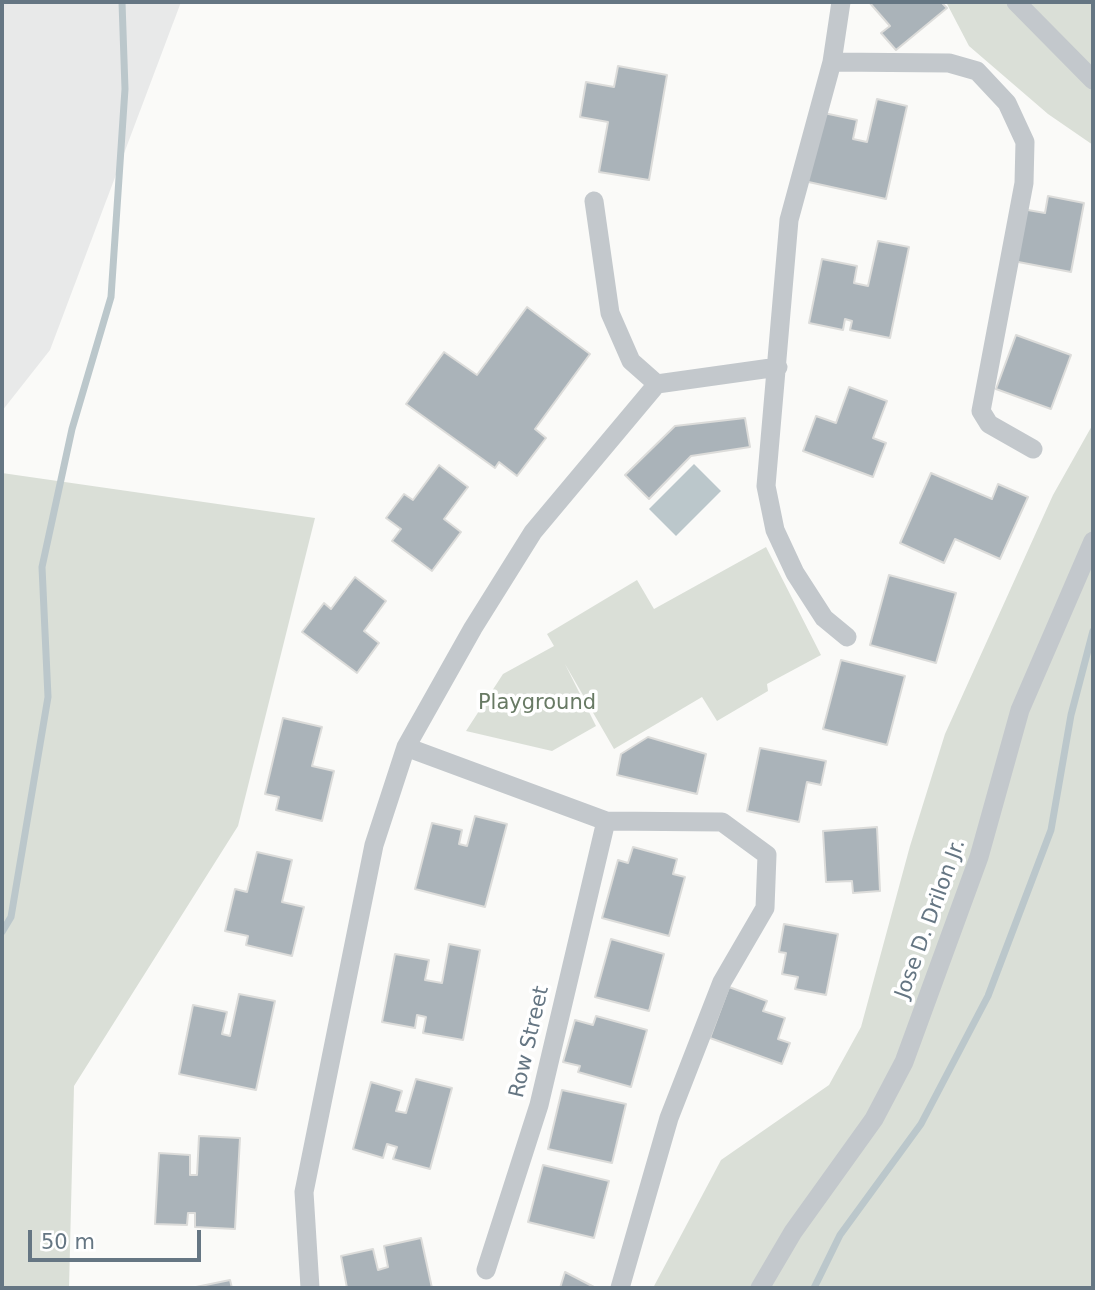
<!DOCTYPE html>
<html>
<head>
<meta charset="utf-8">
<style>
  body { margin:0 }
  #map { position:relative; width:1095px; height:1290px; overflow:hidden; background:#fafaf8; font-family:"DejaVu Sans",sans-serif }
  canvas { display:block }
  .frame { position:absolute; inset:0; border:4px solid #657683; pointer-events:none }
  .scale { position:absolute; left:28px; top:1230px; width:173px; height:32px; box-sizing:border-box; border:4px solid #657683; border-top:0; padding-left:9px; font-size:21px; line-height:24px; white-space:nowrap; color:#657683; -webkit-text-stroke:5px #fff; paint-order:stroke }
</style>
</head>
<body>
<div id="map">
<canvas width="1095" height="1290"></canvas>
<div class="frame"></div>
<div class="scale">50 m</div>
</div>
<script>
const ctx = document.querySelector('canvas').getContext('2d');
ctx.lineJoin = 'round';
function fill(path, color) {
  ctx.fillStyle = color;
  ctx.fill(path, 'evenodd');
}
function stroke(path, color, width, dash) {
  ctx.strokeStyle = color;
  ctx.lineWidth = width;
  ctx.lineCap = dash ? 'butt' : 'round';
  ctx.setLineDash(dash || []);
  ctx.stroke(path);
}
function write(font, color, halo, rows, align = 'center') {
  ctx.font = font + ' "DejaVu Sans",sans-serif';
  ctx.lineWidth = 7;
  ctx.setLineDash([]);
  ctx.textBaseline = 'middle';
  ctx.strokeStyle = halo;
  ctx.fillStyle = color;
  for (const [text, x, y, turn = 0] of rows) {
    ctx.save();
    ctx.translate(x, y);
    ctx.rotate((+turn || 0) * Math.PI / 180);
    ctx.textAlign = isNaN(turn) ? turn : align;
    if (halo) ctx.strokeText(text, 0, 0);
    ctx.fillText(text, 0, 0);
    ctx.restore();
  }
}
const built = new Path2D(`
  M2,2H181L50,350L2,411Z`);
const green = new Path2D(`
  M946,2H1093V145L1048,114L969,46Z
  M1093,424V1288H653L721,1160L829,1085L861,1027L910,846L945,734L1053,495Z
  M2,473L315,518L238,826L74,1086L69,1288H2Z
  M766,547L821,655L767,684L768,691L717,721L702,697L614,749L565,664L596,726L552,751L466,731L503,674L554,646L547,634L637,580L654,609Z`);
const water = new Path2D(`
  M694,464L721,491L676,536L649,509Z`);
const stream = new Path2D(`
  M2,932L11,917L48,697L42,567L72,429L111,297L125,89L122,2
  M814,1288L840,1235L921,1124L988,996L1051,830L1071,715L1093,631`);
const building = new Path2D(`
  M869,2H941L947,8L896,50L881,33L890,26Z
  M618,66L667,75L649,180L599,172L608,122L580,117L586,82L614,87Z
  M877,99L907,106L886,199L804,181L819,112L857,120L853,139L867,142Z
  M1048,196L1084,203L1071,272L1013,261L1022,209L1045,213Z
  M878,241L909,247L890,338L850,330L852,321L845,319L843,330L809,323L822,259L857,266L854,283L868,286Z
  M527,307L590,354L535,429L546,438L517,476L499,462L495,468L406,404L444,352L477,375Z
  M1016,335L1071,355L1051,409L996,389Z
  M849,387L887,401L873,438L886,443L873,477L803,451L816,416L836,423Z
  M745,418L750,447L691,456L649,499L625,475L675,426Z
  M439,465L468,487L444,519L461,532L432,571L392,541L401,529L386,518L404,494L413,500Z
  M931,473L992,499L998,484L1028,497L1000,559L955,539L944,563L900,543Z
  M889,575L956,593L936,663L870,645Z
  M355,577L386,601L364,631L379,643L357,673L302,632L324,603L331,609Z
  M841,660L905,676L887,745L823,729Z
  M283,718L322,727L312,766L334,771L322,821L276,810L279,797L265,794Z
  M648,737L706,754L697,794L617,775L621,754Z
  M760,748L826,761L821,785L807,782L799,822L747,811Z
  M475,816L507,824L485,907L415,889L432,823L462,830L459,844L467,846Z
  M877,827L880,891L853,893L852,881L826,882L823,831Z
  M633,847L677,859L673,874L685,877L669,936L602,918L618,860L628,863Z
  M257,852L292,860L282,902L304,907L292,956L246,945L248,936L225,931L235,889L247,892Z
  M784,924L838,934L826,995L795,989L798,977L782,974L786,953L779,952Z
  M611,939L664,954L649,1011L595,997Z
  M449,944L480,950L463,1040L423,1033L426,1017L417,1015L415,1028L382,1022L395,954L429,960L425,980L442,983Z
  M729,987L767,1001L763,1011L785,1018L778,1039L790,1043L782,1064L710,1038Z
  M239,994L275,1001L256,1090L179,1074L193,1005L227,1012L222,1034L230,1036Z
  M596,1016L647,1030L631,1087L578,1072L580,1066L563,1062L575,1020L593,1025Z
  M416,1079L452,1088L430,1169L393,1159L397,1147L387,1144L383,1158L353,1149L371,1082L402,1091L396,1111L406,1113Z
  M562,1090L626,1104L612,1163L548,1149Z
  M199,1136L240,1138L235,1229L195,1227V1213H188L187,1225L155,1224L159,1153L190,1155V1175H197Z
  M543,1165L609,1181L594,1238L528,1222Z
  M421,1238L432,1288H347L341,1256L373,1249L378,1270L388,1267L384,1246Z
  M565,1272L594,1287L593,1288H560Z
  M230,1280L232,1288H196V1287Z`);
const minor = new Path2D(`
  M841,2L832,62L789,220L766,486L775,530L795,573L824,618L847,637
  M1016,2L1093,80
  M832,62L949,63L977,71L1007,103L1025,142L1024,183L981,411L989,424L1033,449
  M594,201L610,313L631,361L657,384
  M406,747L606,821L722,822L767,855L765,908L722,982L669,1118L620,1288
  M486,1270L539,1105L606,821
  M310,1288L304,1192L374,845L406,747L473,628L533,532L657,384L778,367
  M760,1288L793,1232L874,1119L904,1062L979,857L1020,710L1093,541`);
const parkNames = [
  ["Playground",537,704]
];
const streetNames = [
  ["Jose D. Drilon Jr.",931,919,-70],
  ["Row Street",530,1042,-77]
];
fill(built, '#e8e9e9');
fill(green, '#dadfd7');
fill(water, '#bbc7cb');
stroke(stream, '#bbc7cb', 7);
fill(building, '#aab3b9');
stroke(building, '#dcdcda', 2);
stroke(minor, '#c3c8cc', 19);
write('21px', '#687a64', '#fff', parkNames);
write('21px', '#657683', '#fff', streetNames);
</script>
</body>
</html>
